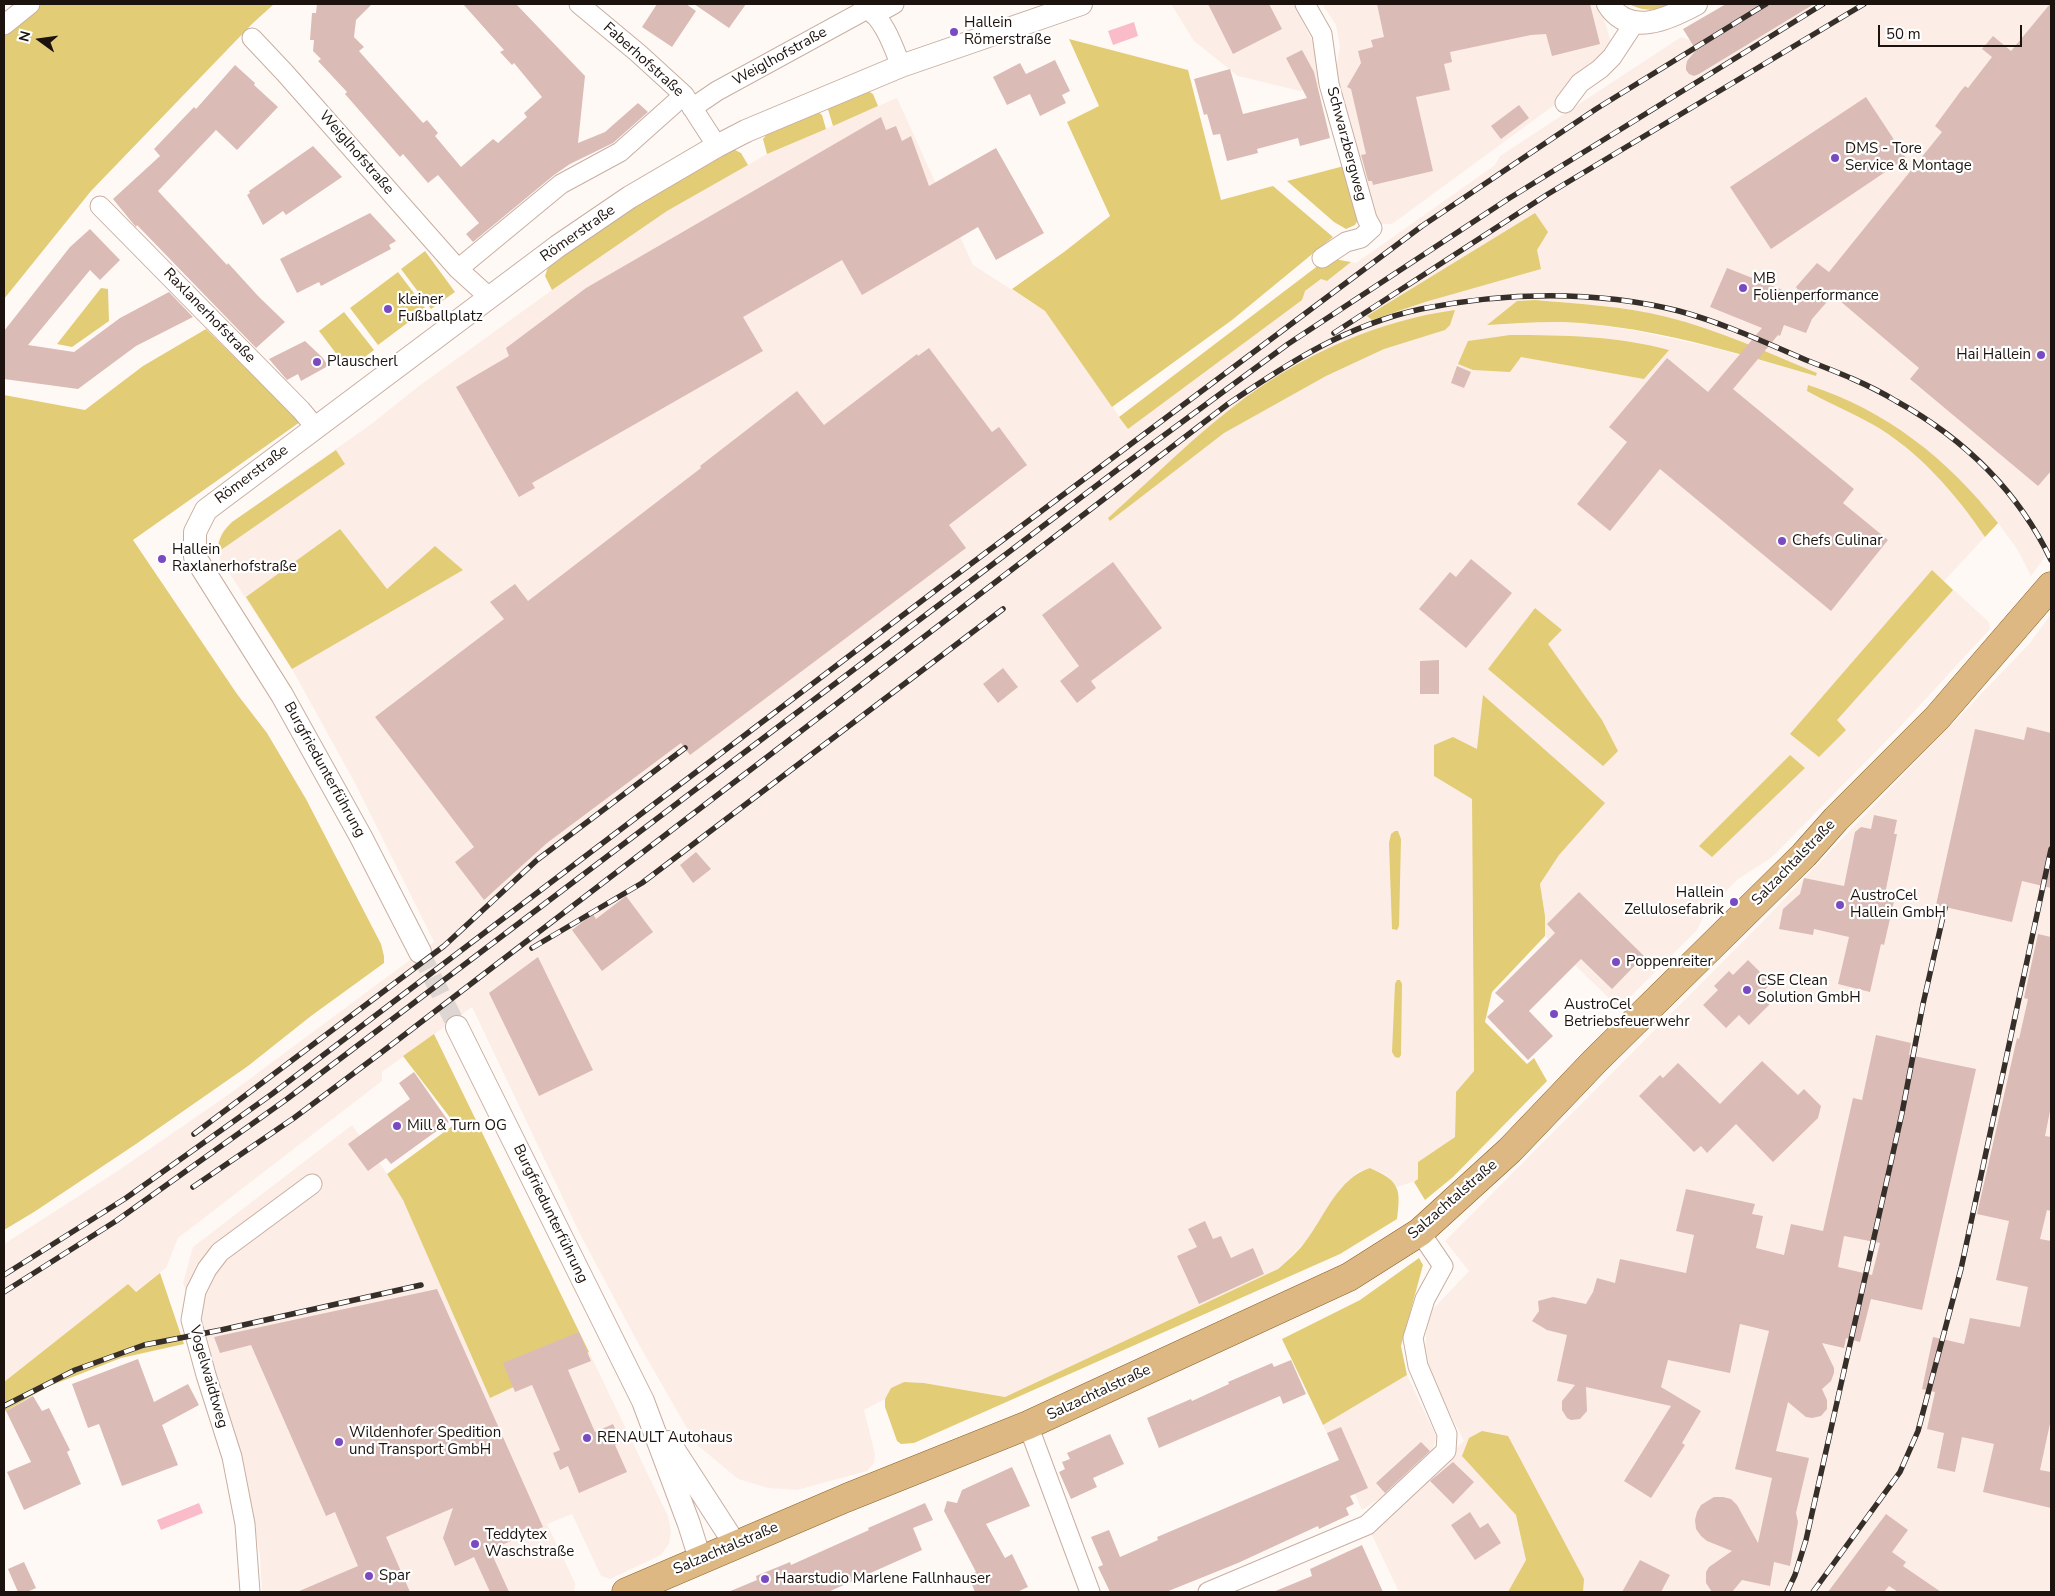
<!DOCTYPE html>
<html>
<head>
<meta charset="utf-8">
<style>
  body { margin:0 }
  #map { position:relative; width:2055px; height:1596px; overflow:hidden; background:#fff9f6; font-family:"Nunito Sans",sans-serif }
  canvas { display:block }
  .frame { position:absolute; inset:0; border:5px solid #1c130e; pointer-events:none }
  .north { position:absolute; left:15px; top:15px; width:50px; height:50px; -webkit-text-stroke:4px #fff; paint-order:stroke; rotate:284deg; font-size:14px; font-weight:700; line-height:20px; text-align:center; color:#1c130e }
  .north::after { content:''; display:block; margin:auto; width:18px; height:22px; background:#1c130e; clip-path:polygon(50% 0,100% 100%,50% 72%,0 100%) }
  .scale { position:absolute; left:1878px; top:25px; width:144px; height:22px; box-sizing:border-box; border:2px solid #1c130e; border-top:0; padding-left:6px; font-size:15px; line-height:18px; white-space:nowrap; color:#1c130e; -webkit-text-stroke:4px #fff; paint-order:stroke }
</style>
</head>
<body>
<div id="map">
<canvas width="2055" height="1596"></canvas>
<div class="frame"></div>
<div class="north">N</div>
<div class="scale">50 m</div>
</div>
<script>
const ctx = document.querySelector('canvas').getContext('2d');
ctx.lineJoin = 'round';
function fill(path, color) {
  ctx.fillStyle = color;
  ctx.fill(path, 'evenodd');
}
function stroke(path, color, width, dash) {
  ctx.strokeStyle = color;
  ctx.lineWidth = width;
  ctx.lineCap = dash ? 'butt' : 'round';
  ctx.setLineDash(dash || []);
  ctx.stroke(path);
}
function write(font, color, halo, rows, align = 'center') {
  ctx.font = font + ' "Nunito Sans",sans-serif';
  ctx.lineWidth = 4.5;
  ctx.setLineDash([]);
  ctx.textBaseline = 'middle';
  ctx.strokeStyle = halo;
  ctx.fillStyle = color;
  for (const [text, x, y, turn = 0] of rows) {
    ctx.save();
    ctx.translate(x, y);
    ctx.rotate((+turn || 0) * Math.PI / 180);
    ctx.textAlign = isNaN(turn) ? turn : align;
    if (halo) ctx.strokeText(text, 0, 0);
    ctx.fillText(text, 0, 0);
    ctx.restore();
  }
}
const built = new Path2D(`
  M1171,4H1294L1322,61L1324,83L1300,91L1238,76L1194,41Z
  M1322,4H1599L1612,45L1564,98L1392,224H1375L1334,79L1340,47L1336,25Z
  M1748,4H2051V549L2031,576L2017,549L1998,523L1985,537L1944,581L1989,622L1990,629L1899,728L1771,858L1738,879L1706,911L1697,930L1619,1008L1545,936V916L1540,884L1559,855L1477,749L1434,776L1472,799L1474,1071L1456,1092L1455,1137L1418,1162V1180L1397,1187L1386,1175L1371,1168L1358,1172L1341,1188L1304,1243L1278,1269L1005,1397L924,1383L904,1382L891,1388L885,1399L864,1410L875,1454L874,1463L867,1471L797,1490L768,1488L738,1479L696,1444L638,1343L580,1234L472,1007L382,1072V1081L178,1238L166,1268L135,1292L128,1284L4,1382V1244L116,1172L228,1095L434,942L357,787L292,669L220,559L218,542L222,532L232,522L370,425L419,386L552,290L667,211L767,154L897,98L973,265L1045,311L1128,429L1321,279L1327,281L1351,262L1356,263L1495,165L1500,156L1681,37L1689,40ZM1535,300L1622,308L1667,317L1714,332L1782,359L1817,373V376L1711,347L1632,330L1590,324L1546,321L1488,324L1517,301ZM1535,608L1562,631L1548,644L1488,669Z
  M2051,614V1592H1399L1370,1531L1464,1441L1429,1373L1425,1349L1427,1328L1433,1309L1469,1271L1445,1241L1766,918L2029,644Z
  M352,1125L383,1168L403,1200L491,1397L589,1352L668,1516L671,1531L669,1544L661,1555L610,1579L601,1576L572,1514L547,1524L575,1583L574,1592H262L260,1556L249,1495L233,1426L204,1337L183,1283L193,1247Z
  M1407,1375L1436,1436L1432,1453L1387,1494L1362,1510L1323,1425Z`);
const green = new Path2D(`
  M39,4H274L253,23L91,191L4,299V34Z
  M1629,4H1676C1658,10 1646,13 1629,4Z
  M1069,39L1188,70L1221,200L1273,186L1333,237L1232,320L1112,407L1045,311L1012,289L1064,252L1110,216L1067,122L1099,106Z
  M868,91L873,94L878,106L833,126L827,106Z
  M817,111L822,115L826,129L767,154L763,139L770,130Z
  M733,149L741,153L748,165L667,211L552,290L545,276L549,264L639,203Z
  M1344,166L1360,216L1355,225L1346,229L1334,222L1287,181Z
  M1535,213L1548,232L1537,250L1541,269L1425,302L1372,320L1367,316Z
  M425,251L455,292L431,309L401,269Z
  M1328,258L1351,262L1327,281L1321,279L1305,291L1302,300L1128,429L1119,417Z
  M398,272L426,309L378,345L350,308Z
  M101,288L108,289L109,321L72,347L57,344Z
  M1535,300C1579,304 1624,306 1667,317C1719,330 1769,353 1817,373L1816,376C1743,355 1667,331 1590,324C1556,320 1522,323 1487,325L1517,301Z
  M1455,310L1450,325L1445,330L1384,349L1326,376L1224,433L1110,521L1108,518C1153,478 1197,433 1246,397C1307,353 1380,320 1455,310Z
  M344,312L374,350L353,366L345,356L341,360L319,331Z
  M206,329L300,422L133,540L237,694L267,733L306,799L381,944L384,956V963L311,1016L248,1066L136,1144L34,1212L4,1230V395L85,410L143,366Z
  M1510,335C1563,335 1617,336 1669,350L1644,379L1521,357L1510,372L1473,370L1458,364L1468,341Z
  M1808,385C1886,410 1948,459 1998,523L1985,537C1956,494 1918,450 1872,424C1851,412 1828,403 1807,391Z
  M336,450L345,464L218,552C218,538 223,531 232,522Z
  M340,529L387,589L435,546L463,570L292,669L246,597Z
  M1932,570L1953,590L1837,720L1846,730L1819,757L1790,734Z
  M1535,608L1562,630L1548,644L1602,720L1618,751L1603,766L1488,669Z
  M1483,695L1605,803L1559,855L1540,884L1545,916V936L1492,992L1485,1022L1527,1064L1534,1058L1547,1081L1453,1177L1425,1200L1414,1182L1418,1179V1162L1455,1137L1456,1092L1474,1071L1472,799L1434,776V745L1453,737L1477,749Z
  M1790,755L1805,768L1712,857L1699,846Z
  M1395,831H1398L1401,839L1399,926L1397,930L1392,929L1389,843L1391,834Z
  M1397,980H1400L1402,984L1401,1055L1399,1058L1395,1057L1392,1052L1395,984Z
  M434,1034L589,1352L490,1398L403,1200L387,1174L455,1124L403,1056Z
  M1370,1168C1400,1181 1401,1189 1397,1219L1340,1254L914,1443L901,1444L897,1441L885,1407V1399L891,1388L904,1382L924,1383L1005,1397L1278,1269C1287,1261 1298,1252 1305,1242C1325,1216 1338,1178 1370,1168Z
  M1419,1258L1423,1265L1401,1346L1407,1375L1323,1425L1282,1339L1360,1300Z
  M160,1273L184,1344L121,1358L47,1387L4,1412V1382L128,1284L136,1292Z
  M1482,1431L1508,1436L1584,1579L1583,1592H1508L1526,1560L1516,1515L1462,1456L1469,1438Z`);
const water = new Path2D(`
  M1134,22L1138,36L1113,45L1108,31Z
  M199,1503L203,1513L161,1530L157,1520Z`);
const building = new Path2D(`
  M317,4H372L356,20L354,37L364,47L359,51L423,123L427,120L438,133L435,136L461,167L493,139L498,143L527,117L524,113L542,97L514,63L512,65L500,52L504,50L463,4H516L585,76L578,143L605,132L638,103L648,112L613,143L570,164L554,175L473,242L466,234L479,223L438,175L428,183L403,154L400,157L345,94L347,92L318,61L321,59L313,51L314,40H310L312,13H316Z
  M657,4H686L696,11L672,47L642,27Z
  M694,4H746L729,28Z
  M1208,4H1269L1282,29L1233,54Z
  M1377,4H1590L1600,44L1552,56L1546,34L1531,35L1450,52L1452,62L1444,64L1450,90L1416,97L1433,171L1373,185L1372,181H1368L1363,162L1361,155L1366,154L1351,89L1347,87L1361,63L1358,51L1373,47L1371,40L1384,37Z
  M1726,4H1814L1699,74L1694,76L1689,74L1686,70V66L1687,61L1696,50L1683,29Z
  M2050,4H2051V471L2038,486L1910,379L1919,368L1833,295L1812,319L1806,333L1784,325L1780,336L1778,335L1733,389L1854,489L1843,503L1888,540L1831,611L1660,469L1610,531L1577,504L1627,442L1609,427L1667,358L1708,392L1762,328L1710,307L1727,268L1803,298L1796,287L1817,263L1829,272L1942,132L1935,126L1960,92L1965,86L1968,88L1992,57L1982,49L1993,36L2011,51Z
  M1302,50L1314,72L1330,138L1300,146L1298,138L1257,149L1258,153L1227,161L1220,134L1213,135L1207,114L1204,115L1194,79L1230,69L1243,114L1307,98L1286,58Z
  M1055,60L1070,91L1062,95L1066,103L1040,116L1030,94L1007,105L993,77L1020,63L1026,74Z
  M235,65L255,83L254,85L278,107L237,150L216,130L158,191L227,265L228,263L259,297L285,322L256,348L137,225L136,227L131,221L113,199L160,156L154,149L194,107L196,109Z
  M1866,97L1906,158L1771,249L1730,187Z
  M1519,105L1529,118L1501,139L1491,126Z
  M881,117L886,130L896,126L902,141L911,136L929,186L996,148L1044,233L996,260L978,227L862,295L842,260L743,317L763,351L532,483L535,488L519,497L456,387L509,356L506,348L586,288Z
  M313,146L342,177L286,215L283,211L263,225L247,195L250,193L249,191Z
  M370,213L396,241L389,245L391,249L321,286L319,282L297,293L280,259Z
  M90,229L120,260L100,280L90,270L28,345L74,352L120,318L169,292L193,317L136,346L78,389L4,379V331L70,247Z
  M305,341L323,358L328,366L301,381L298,374L287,380L269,359Z
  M929,348L992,432L999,427L1027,465L949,525L966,548L690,755L681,743L547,843L484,900L455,862L474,847L375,717L504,619L490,602L515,584L528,601L701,468L700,466L797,391L824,425L917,354L918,356Z
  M1457,366L1471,372L1464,388L1451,383Z
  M1471,559L1512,593L1466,648L1419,609L1450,572L1456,577Z
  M1113,562L1162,628L1091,681L1096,688L1077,703L1060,681L1079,666L1042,615Z
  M1439,660V694H1420V661Z
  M1003,668L1018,687L998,703L983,684Z
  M2027,727L2051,733V888L2022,881L2012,922L1936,905L1975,729L2024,740Z
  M1874,815L1897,820L1894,834H1897L1884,899L1894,901L1884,945L1881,944L1870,992L1838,984L1849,937L1814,929L1813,935L1779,929L1783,909L1800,894L1804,878L1844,886L1855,832L1861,827L1871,829Z
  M696,852L711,869L693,883L680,865Z
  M1579,892L1644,956L1612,989L1581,959L1529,1011L1553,1036L1528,1060L1487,1017L1504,1001L1495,993L1555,933L1547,924Z
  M626,896L653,932L602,971L572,930L593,914L596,919Z
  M2038,934L2051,937V1106L2045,1136L2051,1137V1211L2047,1210L2040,1239L2051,1241V1419L2040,1470L2051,1472V1508L1983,1492L1994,1444L1962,1437L1955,1472L1937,1468L1944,1433L1927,1429L1935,1392L1922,1389L1933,1337L1964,1344L1970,1318L2020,1327L2028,1287L1996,1280L2009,1221L1977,1214L2017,1038L2019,1039L2028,999L2024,998Z
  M538,957L593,1070L539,1096L489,993Z
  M1748,960L1771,983L1761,994L1771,1003L1749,1025L1739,1015L1726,1028L1703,1005L1718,990L1714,986L1729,971L1733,975Z
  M1876,1035L1911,1043L1909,1055L1976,1069L1922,1310L1871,1299L1860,1342L1846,1338L1844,1348L1822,1343L1834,1368V1373L1831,1381L1822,1389L1827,1400V1409L1821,1416L1812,1418L1806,1417L1788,1402L1776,1451L1809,1458L1796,1513L1798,1522L1790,1566L1774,1562L1770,1586L1742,1580L1732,1592H1712L1706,1583V1572L1709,1567L1732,1551L1707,1541L1701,1536L1696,1529L1695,1520L1697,1512L1701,1505L1714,1497H1723L1731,1499L1737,1505L1758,1543L1772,1478L1735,1469L1769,1331L1740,1324L1730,1373L1668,1360L1661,1387L1701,1411L1682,1443L1685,1445L1651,1498L1624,1481L1671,1406L1586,1387L1587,1411L1580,1419L1571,1420L1567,1418L1562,1410V1401L1575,1385L1557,1381L1567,1335L1547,1330L1532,1321L1539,1311L1538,1301L1553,1297L1586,1304L1593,1292L1597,1278L1615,1283L1620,1259L1686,1273L1694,1235L1676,1231L1686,1189L1755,1204L1752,1214L1763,1216L1756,1248L1784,1255L1791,1224L1823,1231L1853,1098L1862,1100ZM1844,1236L1880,1243L1872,1275L1838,1267Z
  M1762,1061L1798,1095L1804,1089L1821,1106L1818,1118L1773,1162L1736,1124L1707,1153L1701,1146L1694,1152L1639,1096L1660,1075L1663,1078L1678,1063L1720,1104Z
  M414,1072L449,1122L391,1164L386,1158L368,1171L348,1144L410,1099L399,1083Z
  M1205,1221L1213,1239L1221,1236L1231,1258L1253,1248L1264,1274L1199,1304L1177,1256L1197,1247L1188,1229Z
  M437,1289L543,1527L490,1550L509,1592H490L474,1557L455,1566L443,1538L453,1508L386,1537L410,1592H297L358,1566L335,1512L326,1516L251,1345L220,1353L214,1337Z
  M579,1332L591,1361L568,1370L595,1432L613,1424L621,1442L615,1445L627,1472L579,1493L568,1466L560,1470L553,1453L560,1450L532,1385L515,1392L503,1363Z
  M138,1359L154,1402L188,1384L199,1405L162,1425L178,1465L122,1486L99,1424L88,1428L72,1384Z
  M1291,1360L1306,1394L1283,1404L1280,1396L1159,1448L1147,1418L1191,1399L1192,1401L1229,1384L1228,1382L1272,1363L1274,1367Z
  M33,1396L42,1411L49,1408L70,1450L67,1452L81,1484L24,1510L7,1472L31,1462L6,1411Z
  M1341,1427L1368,1488L1350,1496L1354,1504L1346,1508L1349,1515L1319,1529L1318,1526L1238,1563L1166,1592H1110L1098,1567L1103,1565L1091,1537L1109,1530L1120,1557L1158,1540L1157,1537L1339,1460L1327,1433Z
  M1110,1434L1124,1464L1093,1478L1097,1487L1071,1499L1059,1472L1065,1469L1062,1462L1070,1459L1067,1453Z
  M1421,1442L1430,1451L1385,1493L1376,1483Z
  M1453,1462L1474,1482L1453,1504L1430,1481Z
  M1012,1467L1030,1506L986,1524L1005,1558L1012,1554L1028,1587L1017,1592H975L968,1576L976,1572L944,1511L947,1501L957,1503L962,1490Z
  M925,1503L933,1520L913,1528L922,1550L828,1592H728L757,1580L756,1576L790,1562L791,1565L869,1530L868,1528Z
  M1470,1512L1480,1528L1488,1523L1501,1543L1475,1560L1451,1525Z
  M1886,1514L1908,1530L1892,1552L1906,1562L1903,1566L1941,1592H1898L1889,1586L1884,1592H1828Z
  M1362,1545L1383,1592H1273L1312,1576L1310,1569Z
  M1640,1560L1670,1575L1661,1592H1622Z
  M24,1562L36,1588L27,1592H18L8,1569Z`);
const minorTunnel = new Path2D(`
  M420,952L457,1027`);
const minor = new Path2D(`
  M579,4L638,53L684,95L717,146
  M863,4C884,19 892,43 901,66
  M1305,4L1322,34L1329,84L1367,219L1372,228L1361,238L1346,242L1322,258
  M874,15L894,4
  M4,25L30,4
  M252,38L285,73L458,269L490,298
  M1565,103L1580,83L1600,69L1612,57L1635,22
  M692,108L717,91L869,8
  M100,206L301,410L316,428
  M458,269L561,184L620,152L684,95
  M1028,1425L1090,1592
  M250,1592L245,1524L232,1457L206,1375L191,1320L196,1291L207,1269L220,1252L312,1184
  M1208,1592L1367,1525L1446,1451L1447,1434L1418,1366L1413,1338L1425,1299L1443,1266L1420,1232`);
const tertiary = new Path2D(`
  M1608,4C1629,38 1670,18 1696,4
  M420,952L361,837L282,695L195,557V532L206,510L558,246L630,197L717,146L746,131L901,66L1081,4
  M457,1027L643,1401L689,1524L700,1559
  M669,1442L735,1544`);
const primary = new Path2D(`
  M626,1592L846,1498L1028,1425L1349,1277L1420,1232L1510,1150L1595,1061L1804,855L1836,819L1937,718L2051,586`);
const rail = new Path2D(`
  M1334,333L1548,194L1864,4
  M532,948L642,883L1003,609
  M194,1134L444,946L537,860L685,748
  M193,1187L294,1118L382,1052L1228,404C1290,362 1347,325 1421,309C1504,292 1596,290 1679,311C1723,323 1764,342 1806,360C1837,372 1868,384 1896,401C1963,438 2018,491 2051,560
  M4,1275L126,1198L272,1094L940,587L1422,226L1596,109L1766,4
  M4,1292L116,1221L287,1099L1121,467L1288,344L1508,199L1823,4
  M4,1406L75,1370L144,1345L221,1330L421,1285
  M1787,1592L1795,1575L1806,1540L1902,1113L1923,1004L1945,908
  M1813,1592L1900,1472L1918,1431L1961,1269L2051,849`);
const markers = [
  [954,32,5,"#7a4ac2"],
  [1835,158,5,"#7a4ac2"],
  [1743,288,5,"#7a4ac2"],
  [388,309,5,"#7a4ac2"],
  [2041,355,5,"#7a4ac2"],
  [317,362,5,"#7a4ac2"],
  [1782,541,5,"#7a4ac2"],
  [162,559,5,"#7a4ac2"],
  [1734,902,5,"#7a4ac2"],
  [1840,905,5,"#7a4ac2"],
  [1616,962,5,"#7a4ac2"],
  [1747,990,5,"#7a4ac2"],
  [1554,1014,5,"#7a4ac2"],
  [397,1126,5,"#7a4ac2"],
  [587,1438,5,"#7a4ac2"],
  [339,1442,5,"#7a4ac2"],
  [475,1544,5,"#7a4ac2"],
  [369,1576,5,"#7a4ac2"],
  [765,1579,5,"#7a4ac2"]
];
const poiNames = [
  ["Hallein",964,23],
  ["Römerstraße",964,40],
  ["DMS - Tore",1845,149],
  ["Service & Montage",1845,166],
  ["MB",1753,279],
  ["Folienperformance",1753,296],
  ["kleiner",398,300],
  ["Fußballplatz",398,317],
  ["Hai Hallein",2031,355,"right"],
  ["Plauscherl",327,362],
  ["Chefs Culinar",1792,541],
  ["Hallein",172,550],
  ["Raxlanerhofstraße",172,567],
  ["Hallein",1724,893,"right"],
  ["Zellulosefabrik",1724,910,"right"],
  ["AustroCel",1850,896],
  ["Hallein GmbH",1850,913],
  ["Poppenreiter",1626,962],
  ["CSE Clean",1757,981],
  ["Solution GmbH",1757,998],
  ["AustroCel",1564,1005],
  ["Betriebsfeuerwehr",1564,1022],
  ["Mill & Turn OG",407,1126],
  ["Wildenhofer Spedition",349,1433],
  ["und Transport GmbH",349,1450],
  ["RENAULT Autohaus",597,1438],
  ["Teddytex",485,1535],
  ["Waschstraße",485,1552],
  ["Spar",379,1576],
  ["Haarstudio Marlene Fallnhauser",775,1579]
];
const streetNames = [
  ["Weiglhofstraße",780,57,-29],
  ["Faberhofstraße",643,60,42],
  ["Schwarzbergweg",1346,144,75],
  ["Weiglhofstraße",356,153,49],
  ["Römerstraße",578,234,-35],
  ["Raxlanerhofstraße",209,316,46],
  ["Römerstraße",252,475,-37],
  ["Burgfriedunterführung",324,770,61],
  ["Salzachtalstraße",1794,863,-46],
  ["Salzachtalstraße",1453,1200,-41],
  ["Burgfriedunterführung",550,1214,64],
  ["Vogelwaidtweg",208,1377,74],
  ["Salzachtalstraße",1099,1393,-25],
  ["Salzachtalstraße",726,1549,-23]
];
fill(built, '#fceee6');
fill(green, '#e3cc76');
fill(water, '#fbbcc9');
fill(building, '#dbbbb6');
stroke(minorTunnel, '#ddd6d3', 19, [19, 9]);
stroke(minor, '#c9aea0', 21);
stroke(tertiary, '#c9aea0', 24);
stroke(primary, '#8a6025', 29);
stroke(minor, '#fff', 19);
stroke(tertiary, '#fff', 22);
stroke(primary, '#ddb883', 28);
stroke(rail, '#362e29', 5.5);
stroke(rail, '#fff', 4, [11]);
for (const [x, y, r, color] of markers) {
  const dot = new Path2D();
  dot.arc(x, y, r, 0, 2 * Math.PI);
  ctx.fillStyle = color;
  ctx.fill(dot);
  stroke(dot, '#fff', 2);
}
write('15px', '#1c130e', '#fff', poiNames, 'left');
write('15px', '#1c130e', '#fff', streetNames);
</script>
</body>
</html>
